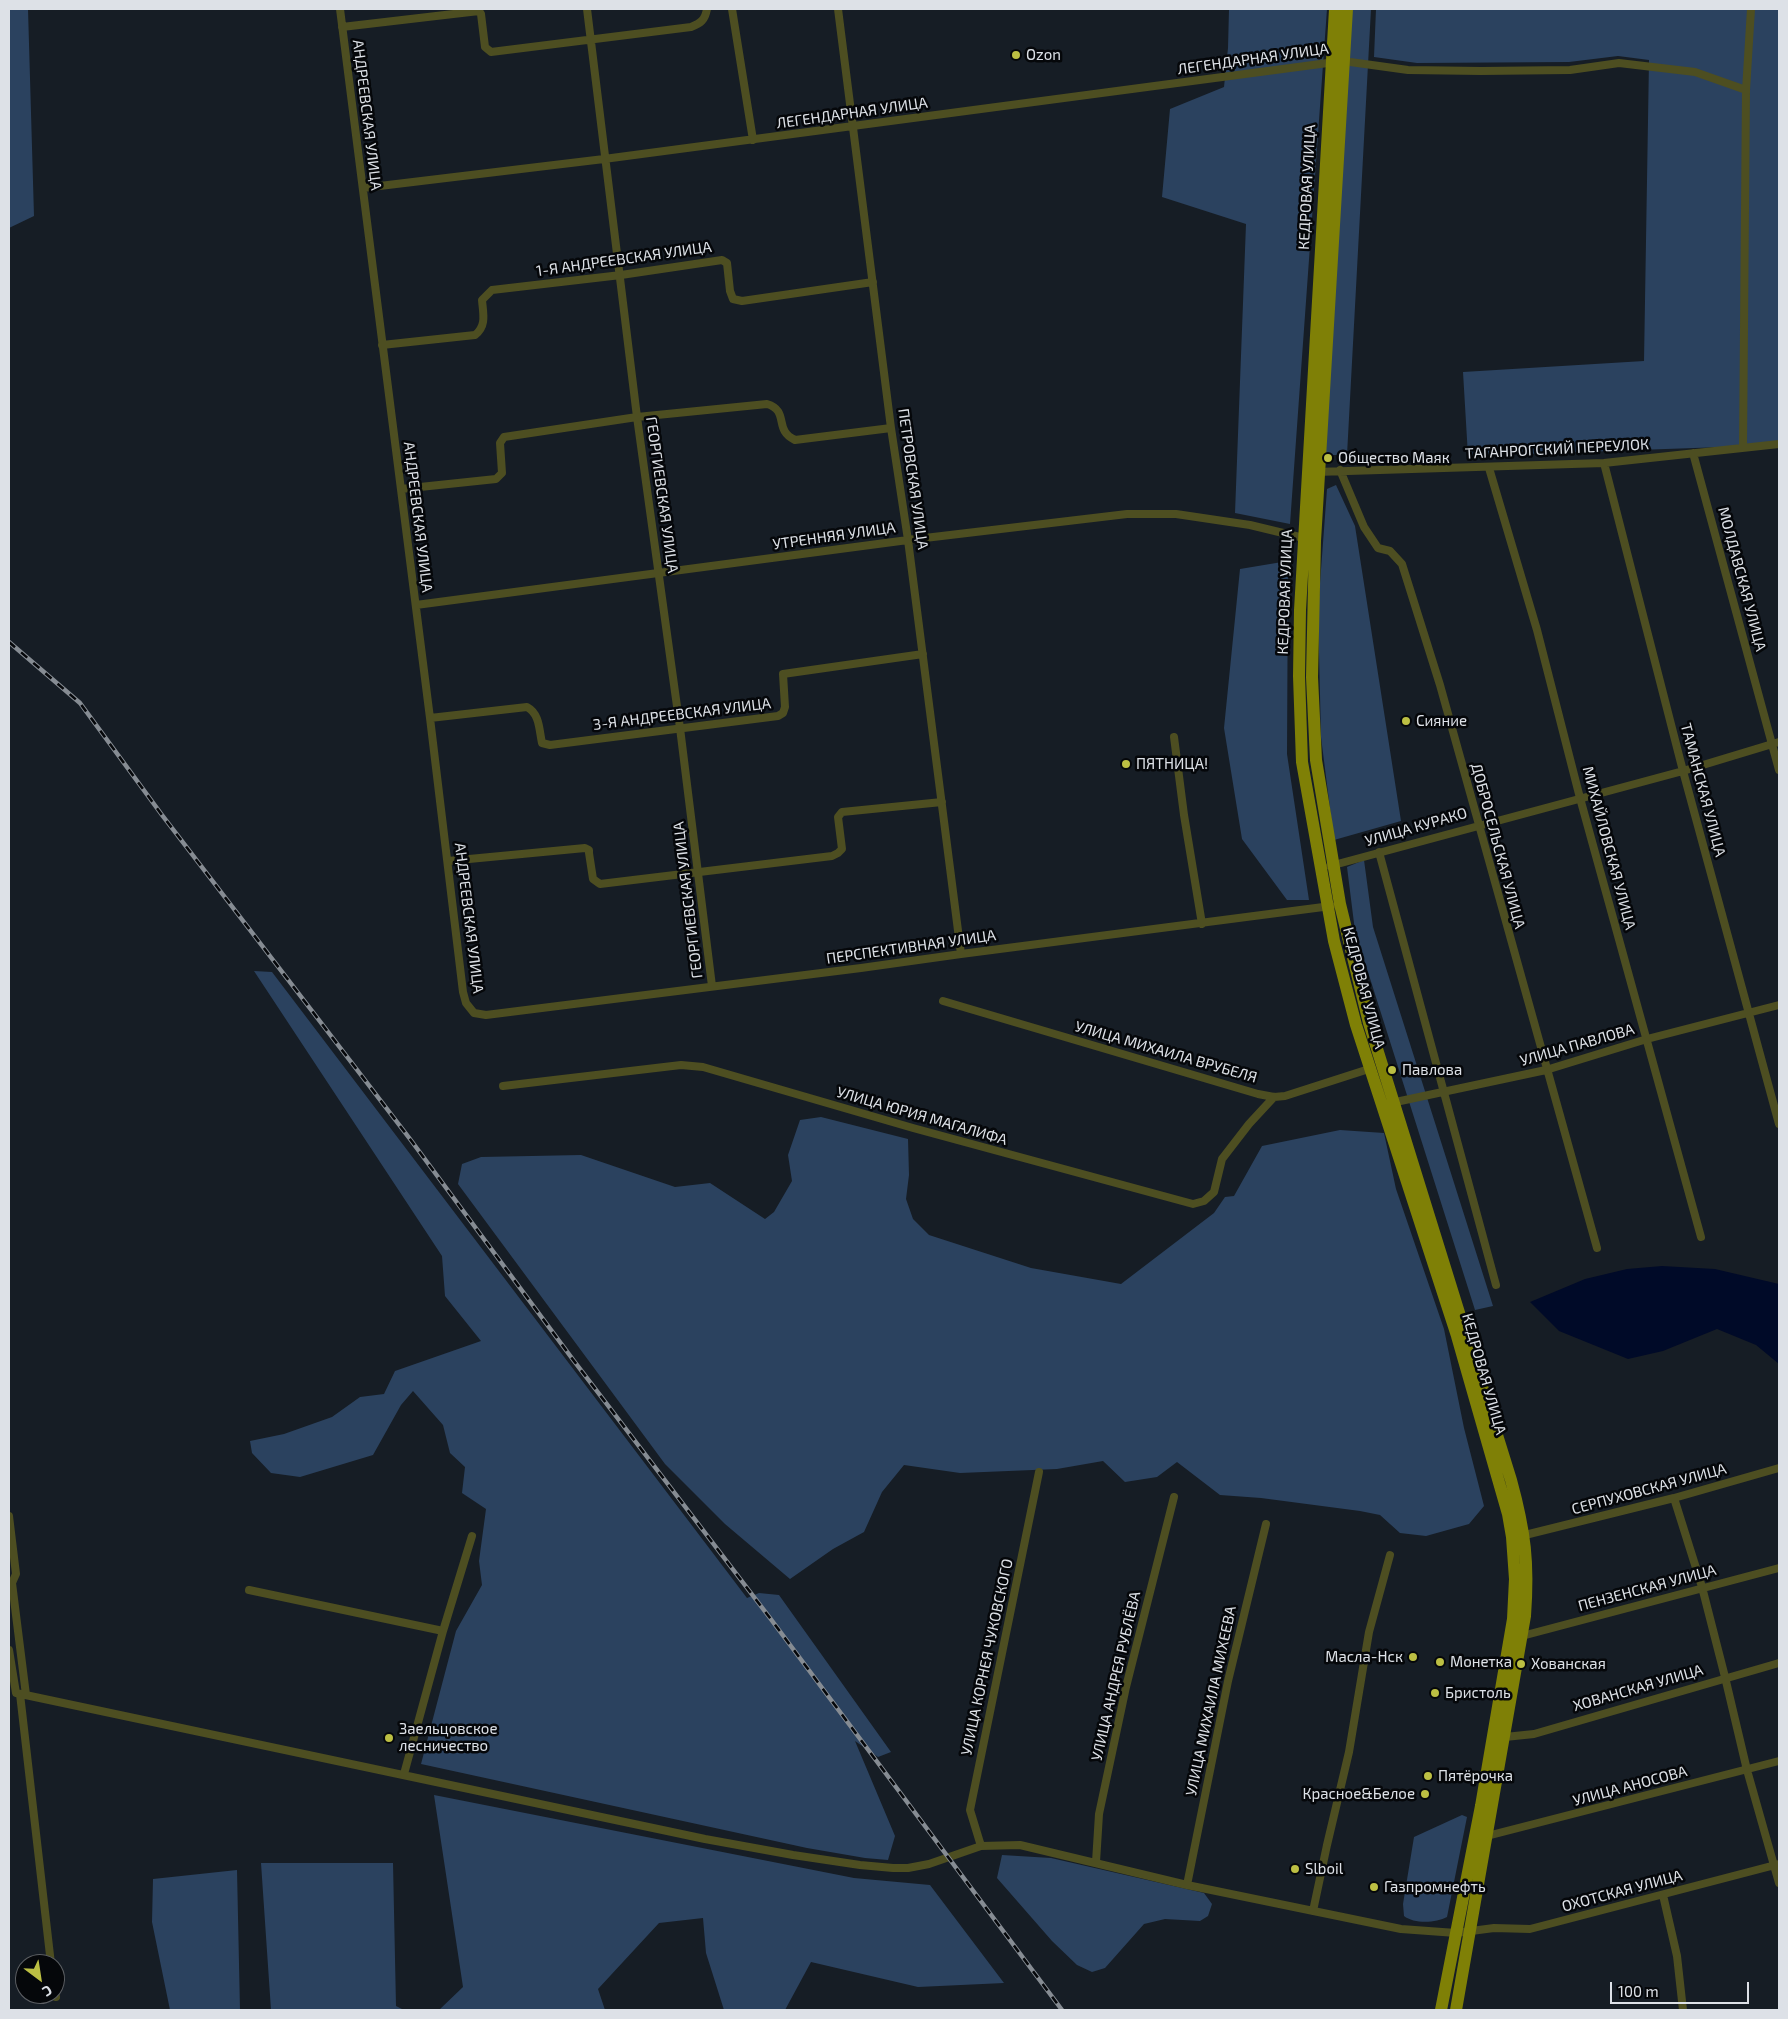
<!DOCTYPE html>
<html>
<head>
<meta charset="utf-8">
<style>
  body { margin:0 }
  #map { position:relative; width:1788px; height:2019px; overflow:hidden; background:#161d25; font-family:"Exo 2",sans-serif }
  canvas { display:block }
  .frame { position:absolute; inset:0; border:10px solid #dde1e7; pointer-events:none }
  .north { position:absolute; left:15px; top:1954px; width:50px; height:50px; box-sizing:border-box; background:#05070a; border:1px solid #5b5e62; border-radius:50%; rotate:149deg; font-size:14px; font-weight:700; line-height:20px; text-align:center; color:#dde1e7 }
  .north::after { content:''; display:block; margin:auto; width:18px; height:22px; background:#bcbf43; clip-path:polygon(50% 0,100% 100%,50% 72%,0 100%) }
  .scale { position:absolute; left:1610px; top:1982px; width:139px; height:22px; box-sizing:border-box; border:2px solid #dde1e7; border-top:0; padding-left:6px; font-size:15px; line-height:18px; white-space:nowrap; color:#dde1e7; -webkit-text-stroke:4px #05070a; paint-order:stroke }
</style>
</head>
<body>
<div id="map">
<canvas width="1788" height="2019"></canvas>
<div class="frame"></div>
<div class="north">С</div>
<div class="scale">100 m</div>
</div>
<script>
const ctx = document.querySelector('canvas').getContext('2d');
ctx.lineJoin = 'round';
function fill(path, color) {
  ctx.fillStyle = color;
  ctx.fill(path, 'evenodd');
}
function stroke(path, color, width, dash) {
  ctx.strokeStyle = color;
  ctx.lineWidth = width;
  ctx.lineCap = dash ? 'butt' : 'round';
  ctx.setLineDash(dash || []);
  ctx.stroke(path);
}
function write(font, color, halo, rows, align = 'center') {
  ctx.font = font + ' "Exo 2",sans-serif';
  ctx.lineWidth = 5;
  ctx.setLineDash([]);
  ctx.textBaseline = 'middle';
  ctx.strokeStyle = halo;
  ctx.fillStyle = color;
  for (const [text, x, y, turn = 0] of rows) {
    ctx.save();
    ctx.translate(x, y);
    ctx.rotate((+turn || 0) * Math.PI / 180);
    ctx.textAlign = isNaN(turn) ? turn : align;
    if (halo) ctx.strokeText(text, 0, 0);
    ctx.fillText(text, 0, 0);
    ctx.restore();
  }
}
const green = new Path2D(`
  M9,9H28L34,216L9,228Z
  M1229,9H1327L1290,524L1235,513L1246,224L1162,197L1170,109L1224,87L1228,48Z
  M1349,9H1371L1347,455H1322Z
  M1376,9H1779V445L1468,456L1463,372L1644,361L1649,60L1618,56L1569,62L1417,63L1374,57Z
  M1336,485L1355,526L1401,821L1334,840L1321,737L1318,610L1327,489Z
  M1288,561L1287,754L1309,900H1287L1242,839L1224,728L1240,569Z
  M1364,860L1373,927L1493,1306L1475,1310L1355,931L1347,867Z
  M254,971L272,972L747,1598L759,1593L779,1595L891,1752L878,1757L855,1741L895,1836L888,1860L865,1858L807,1848L421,1764L456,1631L482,1585L479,1561L486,1509L462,1493L465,1467L450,1453L443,1425L413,1391L401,1405L373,1455L300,1477L271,1473L252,1453L250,1441L284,1434L332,1417L360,1397L384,1394L395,1371L481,1341L445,1296L442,1256Z
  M821,1117L908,1139L909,1175L906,1199L913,1219L929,1235L1031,1268L1121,1284L1214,1213L1225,1197L1234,1196L1262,1146L1340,1130L1384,1133L1396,1189L1444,1329L1464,1428L1484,1506L1469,1524L1426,1536L1400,1533L1380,1515L1360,1511L1261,1498L1220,1495L1177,1462L1157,1477L1125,1482L1103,1461L1057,1469L960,1473L904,1465L882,1492L864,1532L833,1549L790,1579L725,1524L665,1464L458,1184L462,1164L481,1157L581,1155L675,1187L710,1183L765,1219L774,1212L792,1181L788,1155L800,1120Z
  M434,1795L854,1878L930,1885L1004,1983L918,1987L811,1962L785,2010H724L706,1953L703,1918L659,1923L598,1989L605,2010H439L463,1987Z
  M1462,1815L1467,1817L1447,1917C1436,1923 1414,1924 1404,1916L1403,1904L1414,1837Z
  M1002,1855L1051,1858L1204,1893L1212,1904L1208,1916L1200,1921L1165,1919L1144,1924L1105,1968L1092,1972L1077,1965L1052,1941L997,1878Z
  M261,1863H393L396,2006L404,2010H271Z
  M237,1870L240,2010H170L152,1922L153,1879Z`);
const water = new Path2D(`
  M1662,1266L1715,1269L1779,1284V1364L1756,1345L1717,1329L1663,1351L1628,1359L1559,1331L1530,1302L1585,1279L1627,1269Z`);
const street = new Path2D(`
  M340,9L430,718L463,992L466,1003L474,1013L486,1015L861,968L961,954L1331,906
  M587,9L637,417L680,728L712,986
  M732,9L753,140
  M838,9L891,428L908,540L961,954
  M342,27L479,11L481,14L485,47L491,52L691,27C701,23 705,20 707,9
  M363,188L604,159L1343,61L1408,70L1481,71L1570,70L1619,63L1695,72L1746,90
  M382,345L475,335C487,326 483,313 482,300L492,290L621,275L722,260L727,263L730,291L733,299L742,301L873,282
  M1743,448L1746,90L1751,9
  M1693,453L1779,770
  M1604,463L1683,771L1779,1124
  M1489,468L1537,630L1580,798L1701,1237
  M1340,470L1364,527L1378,548L1390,551L1402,564L1440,685L1597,1248
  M1316,472L1604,463L1779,444
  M401,489L496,479L502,473L500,443L504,437L637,417L767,404C790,411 773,430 795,440L891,428
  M416,605L908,540L1127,514H1176L1250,525L1308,539
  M430,718L527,707C540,714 539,730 542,743L550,745L778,716L783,713L785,707L783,674L923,654
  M1174,737L1184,815L1202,924
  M1379,852L1496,1285
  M448,861L585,848L589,850V853L593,879L600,884L832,856L838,853L842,849L838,817L842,812L942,802
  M1330,866L1683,771L1779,742
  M943,1001L1258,1094L1274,1097L1285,1096L1372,1068
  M503,1086L681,1065L703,1067L913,1128L1193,1204L1204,1201L1214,1192L1222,1159L1249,1124L1274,1097
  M1391,1103L1546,1070L1647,1039L1779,1005
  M1674,1498L1702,1587L1725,1677L1747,1770L1779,1883
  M9,1516L16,1574L12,1583L26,1695
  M1525,1535L1674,1498L1779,1468
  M249,1590L443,1631
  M1522,1636L1779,1568
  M9,1650L16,1693L705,1839L793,1855L860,1865L893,1868H908L929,1864L981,1846L1020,1845L1187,1885L1401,1929L1456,1933L1494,1928L1530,1929L1779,1864
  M20,1694L51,1964
  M1505,1737L1534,1734L1779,1663
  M404,1774L443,1631L472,1536
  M1487,1836L1779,1761
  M981,1846L970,1810L1039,1472
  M1096,1862L1099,1814L1126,1687L1174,1497
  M1187,1885L1228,1681L1266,1524
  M1663,1895L1677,1956L1683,2010
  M1313,1911L1327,1845L1349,1752L1369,1632L1390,1555
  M55,1989L56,1997`);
const primary = new Path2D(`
  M1335,9L1300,610L1299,676L1302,762L1334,941L1356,1025L1457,1336L1508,1514L1512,1537L1515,1579L1513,1619L1481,1806L1441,2010
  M1347,9L1315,541L1312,677L1316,760L1340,904L1369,1023L1511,1480C1525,1531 1529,1563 1525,1616L1456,2010`);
const rail = new Path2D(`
  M9,642L80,703L162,815L410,1139L574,1361L770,1618L1062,2010`);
const markers = [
  [1016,55,5,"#bcbf43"],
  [1328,458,5,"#bcbf43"],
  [1406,721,5,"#bcbf43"],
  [1126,764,5,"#bcbf43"],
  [1392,1070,5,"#bcbf43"],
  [1413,1657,5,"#bcbf43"],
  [1440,1662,5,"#bcbf43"],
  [1521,1664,5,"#bcbf43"],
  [1435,1693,5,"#bcbf43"],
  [389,1738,5,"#bcbf43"],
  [1428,1776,5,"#bcbf43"],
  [1425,1794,5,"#bcbf43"],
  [1295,1869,5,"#bcbf43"],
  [1374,1887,5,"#bcbf43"]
];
const poiNames = [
  ["Ozon",1026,55],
  ["Общество Маяк",1338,458],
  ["Сияние",1416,721],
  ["ПЯТНИЦА!",1136,764],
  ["Павлова",1402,1070],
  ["Масла-Нск",1403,1657,"right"],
  ["Монетка",1450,1662],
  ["Хованская",1531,1664],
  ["Бристоль",1445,1693],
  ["Заельцовское",399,1729],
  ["лесничество",399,1746],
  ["Пятёрочка",1438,1776],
  ["Красное&Белое",1415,1794,"right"],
  ["Slboil",1305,1869],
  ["Газпромнефть",1384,1887]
];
const streetNames = [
  ["ЛЕГЕНДАРНАЯ УЛИЦА",1253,59,-8],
  ["ЛЕГЕНДАРНАЯ УЛИЦА",852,113,-8],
  ["АНДРЕЕВСКАЯ УЛИЦА",367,115,83],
  ["КЕДРОВАЯ УЛИЦА",1307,187,-87],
  ["1-Я АНДРЕЕВСКАЯ УЛИЦА",624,259,-8],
  ["ТАГАНРОГСКИЙ ПЕРЕУЛОК",1557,449,-3],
  ["ПЕТРОВСКАЯ УЛИЦА",913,479,82],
  ["ГЕОРГИЕВСКАЯ УЛИЦА",662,495,82],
  ["АНДРЕЕВСКАЯ УЛИЦА",418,517,83],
  ["УТРЕННЯЯ УЛИЦА",834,536,-8],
  ["МОЛДАВСКАЯ УЛИЦА",1742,579,75],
  ["КЕДРОВАЯ УЛИЦА",1285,592,-88],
  ["3-Я АНДРЕЕВСКАЯ УЛИЦА",682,714,-7],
  ["ТАМАНСКАЯ УЛИЦА",1703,790,75],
  ["УЛИЦА КУРАКО",1416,827,-16],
  ["ДОБРОСЕЛЬСКАЯ УЛИЦА",1498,846,75],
  ["МИХАЙЛОВСКАЯ УЛИЦА",1609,848,75],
  ["ГЕОРГИЕВСКАЯ УЛИЦА",688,900,-97],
  ["АНДРЕЕВСКАЯ УЛИЦА",469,918,83],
  ["ПЕРСПЕКТИВНАЯ УЛИЦА",911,947,-8],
  ["КЕДРОВАЯ УЛИЦА",1364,988,75],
  ["УЛИЦА ПАВЛОВА",1577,1045,-16],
  ["УЛИЦА МИХАИЛА ВРУБЕЛЯ",1166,1052,16],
  ["УЛИЦА ЮРИЯ МАГАЛИФА",922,1116,16],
  ["КЕДРОВАЯ УЛИЦА",1484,1374,74],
  ["СЕРПУХОВСКАЯ УЛИЦА",1649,1489,-15],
  ["ПЕНЗЕНСКАЯ УЛИЦА",1647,1588,-15],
  ["УЛИЦА КОРНЕЯ ЧУКОВСКОГО",987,1657,-78],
  ["УЛИЦА АНДРЕЯ РУБЛЁВА",1116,1676,-77],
  ["ХОВАНСКАЯ УЛИЦА",1638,1688,-16],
  ["УЛИЦА МИХАИЛА МИХЕЕВА",1211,1701,-78],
  ["УЛИЦА АНОСОВА",1630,1786,-15],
  ["ОХОТСКАЯ УЛИЦА",1622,1891,-15]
];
fill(green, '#2b425f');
fill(water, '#000a28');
stroke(street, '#4d4e21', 8);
stroke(primary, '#7f8006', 12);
stroke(rail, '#868c93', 4.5);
stroke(rail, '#05070a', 2.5, [8]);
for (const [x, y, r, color] of markers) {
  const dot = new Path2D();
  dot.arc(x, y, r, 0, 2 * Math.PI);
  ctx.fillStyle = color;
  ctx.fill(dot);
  stroke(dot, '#05070a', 2);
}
write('15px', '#dde1e7', '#05070a', poiNames, 'left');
write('15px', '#dde1e7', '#05070a', streetNames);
</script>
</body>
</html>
